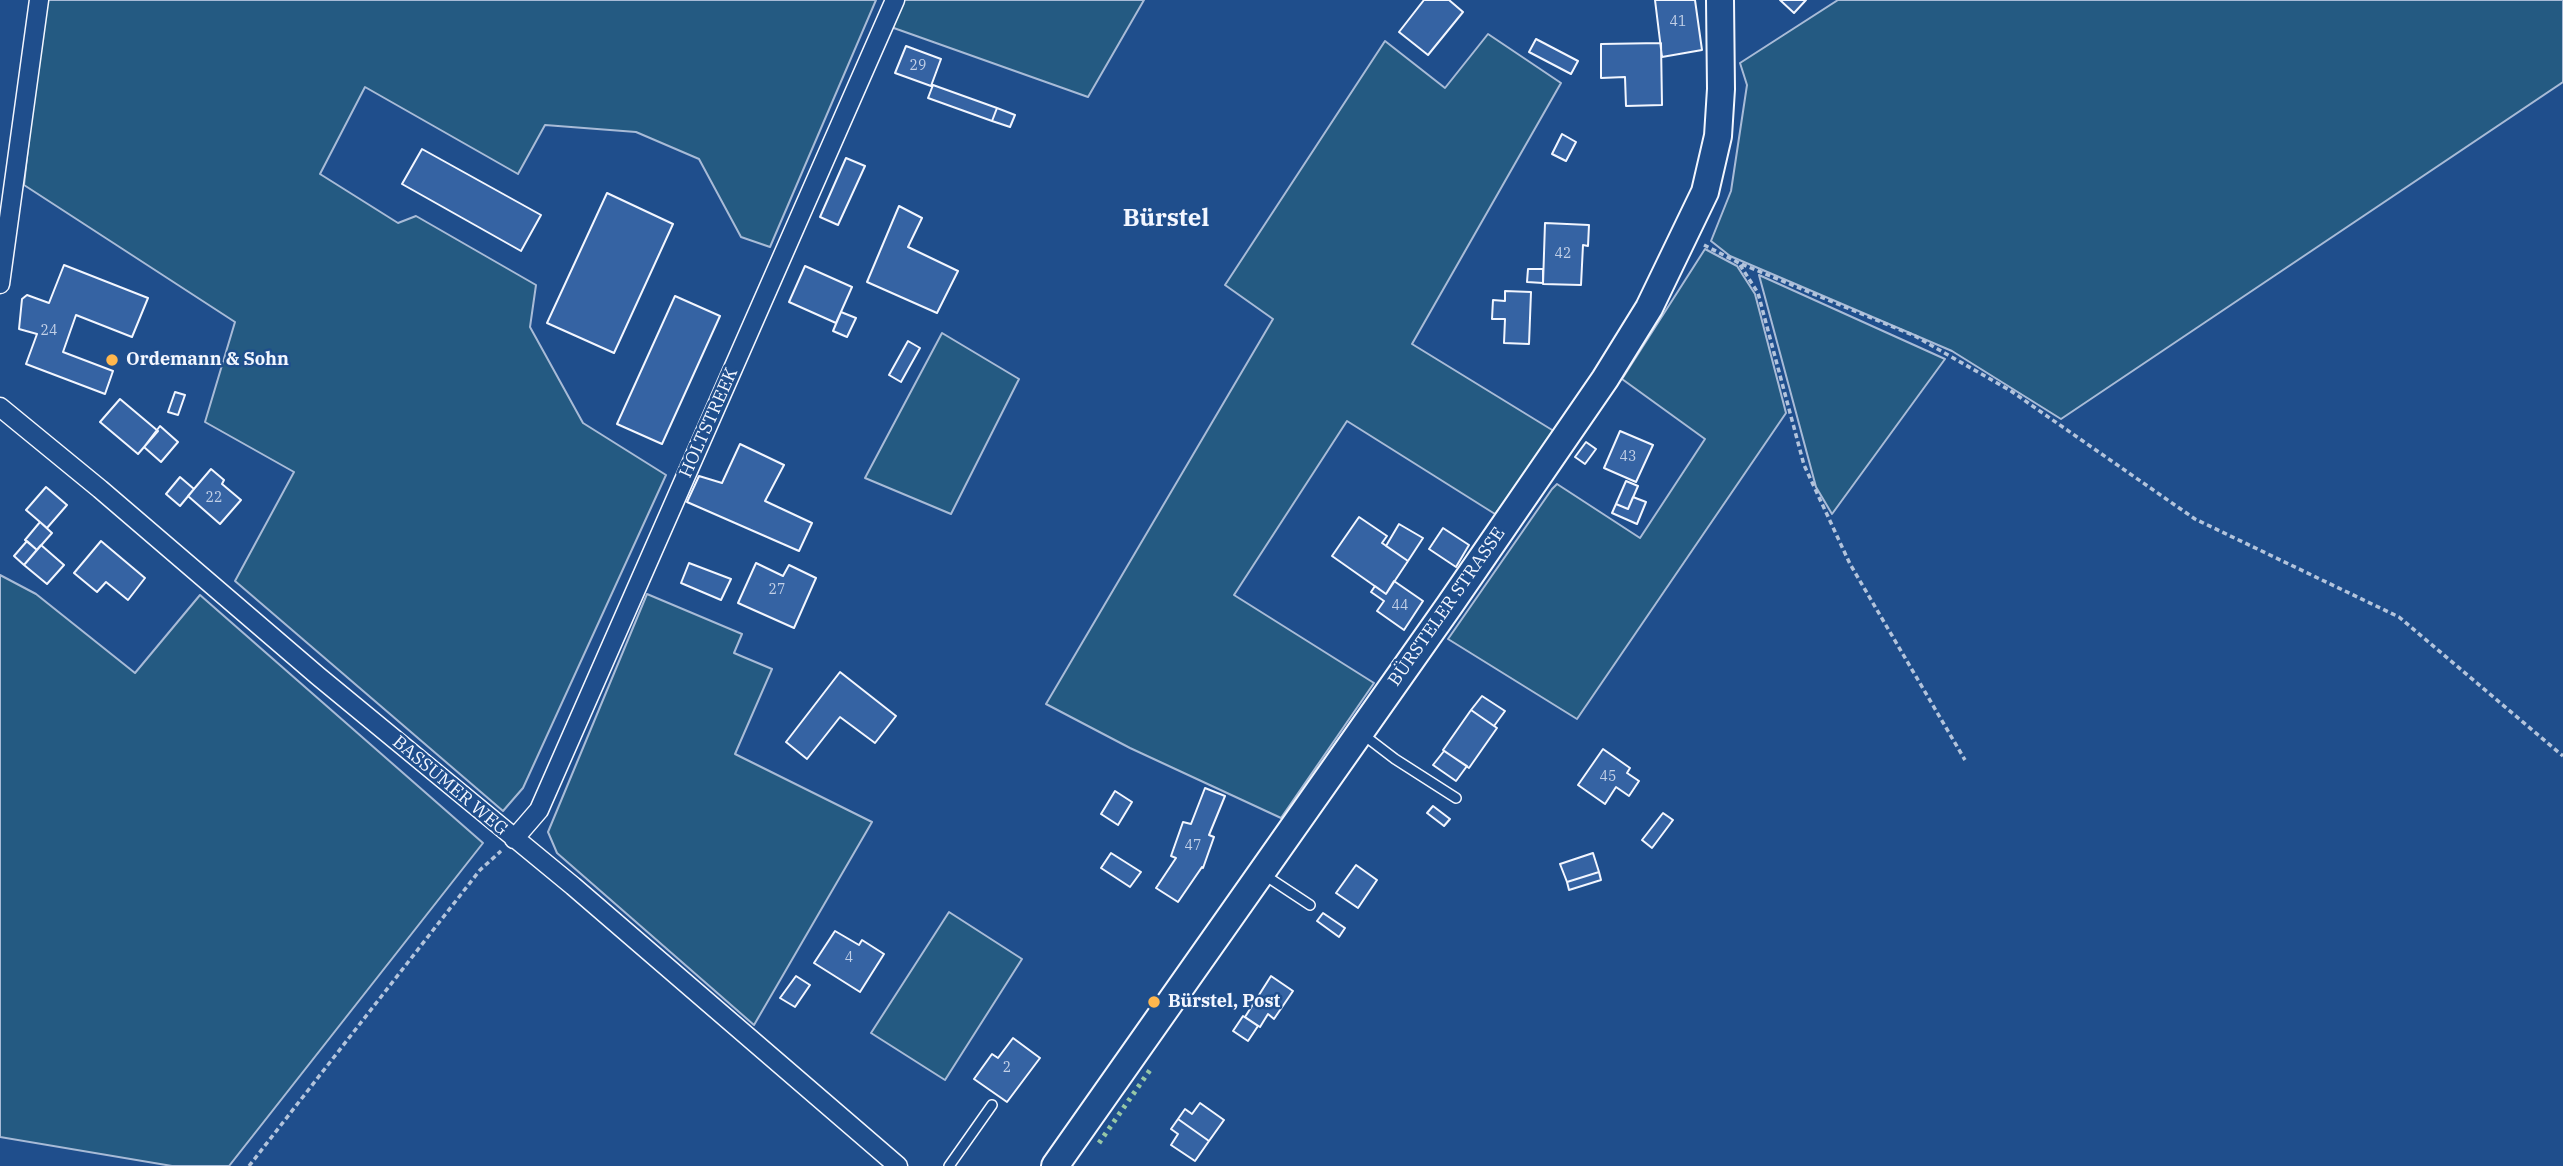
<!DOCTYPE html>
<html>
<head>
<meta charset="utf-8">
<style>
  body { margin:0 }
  canvas { display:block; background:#1f4e8c }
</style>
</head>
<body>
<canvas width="2563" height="1166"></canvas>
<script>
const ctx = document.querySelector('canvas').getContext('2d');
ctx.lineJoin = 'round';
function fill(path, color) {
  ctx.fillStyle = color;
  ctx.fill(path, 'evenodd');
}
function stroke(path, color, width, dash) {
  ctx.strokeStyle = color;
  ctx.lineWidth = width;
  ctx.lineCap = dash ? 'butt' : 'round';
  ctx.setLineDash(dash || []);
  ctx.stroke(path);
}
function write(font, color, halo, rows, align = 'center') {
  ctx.font = font + ' "IBM Plex Serif",serif';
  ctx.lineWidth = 5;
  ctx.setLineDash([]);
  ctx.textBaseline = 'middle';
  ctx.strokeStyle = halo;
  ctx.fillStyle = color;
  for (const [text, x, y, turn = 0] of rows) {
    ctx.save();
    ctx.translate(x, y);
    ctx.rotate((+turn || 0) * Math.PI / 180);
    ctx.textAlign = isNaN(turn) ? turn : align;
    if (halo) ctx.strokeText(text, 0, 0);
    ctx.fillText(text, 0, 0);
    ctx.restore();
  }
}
const green = new Path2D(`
  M44,0H876L770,247L741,237L699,159L636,132L545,125L518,174L365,87L320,174L398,223L416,216L536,285L530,327L583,423L666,475L523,788L503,811L235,581L294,472L205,422L235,322L24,185Z
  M904,0H1144L1088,97L891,27Z
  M1838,0H2563V82L2061,419L1952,351L1730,256L1711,241L1731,191L1747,85L1740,63Z
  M1488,34L1561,83L1412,344L1557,433L1495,514L1347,421L1234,595L1374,683L1281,818L1130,748L1046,704L1273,319L1225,285L1385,41L1445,88Z
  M1705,249L1737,266L1755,294L1786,413L1577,719L1448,639L1552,489L1557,484L1640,538L1705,439L1622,379Z
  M1759,275L1945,359L1832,514L1816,487Z
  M942,333L1019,379L951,514L865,478Z
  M0,575L36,594L135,673L200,595L483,843L229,1166H172L0,1137Z
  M647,594L742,634L734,653L772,669L735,754L872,822L754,1025L557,853L548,832Z
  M949,912L1022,959L945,1080L871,1033Z`);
const building = new Path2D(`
  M1424,0H1449L1463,12L1428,55L1399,32Z
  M1655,0H1695L1702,50L1662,57Z
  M1780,0H1806L1794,13Z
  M1536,39L1578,61L1571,74L1529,52Z
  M1661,43L1662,105L1626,106L1625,77L1601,78V44Z
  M906,46L941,59L931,86L895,73Z
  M933,85L997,108L992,121L928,98Z
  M997,108L1015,115L1010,127L992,121Z
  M1562,134L1576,142L1566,161L1552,154Z
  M422,149L541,215L521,251L402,184Z
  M846,158L865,166L838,225L820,217Z
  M607,193L673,224L614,353L547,323Z
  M899,206L922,218L908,247L958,271L937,313L867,282Z
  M1545,223L1589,225L1588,246L1583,245L1581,285L1543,284Z
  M64,265L148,298L132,337L76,315L63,352L113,371L105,394L26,364L37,334L19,329L22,299L27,295L49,303Z
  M805,266L852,287L836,323L789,302Z
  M1528,269H1543V283L1527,282Z
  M1505,291L1531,292L1529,344L1504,343L1505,319H1492L1493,300L1505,301Z
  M675,296L720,316L662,444L617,424Z
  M841,312L856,318L847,337L833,331Z
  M908,341L920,348L901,382L889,375Z
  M175,392L185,395L178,415L168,412Z
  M120,399L158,431L138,454L100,422Z
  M160,426L178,442L161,462L144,447Z
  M1620,431L1653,445L1636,482L1604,468Z
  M1586,442L1596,449L1585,464L1575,457Z
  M740,444L784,465L765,501L812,523L799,551L687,502L699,476L722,483Z
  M211,469L224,480L222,484L241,500L220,524L188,496Z
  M180,477L194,489L180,506L166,494Z
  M1626,481L1638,486L1628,509L1616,504Z
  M46,487L67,505L47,528L26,510Z
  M1633,497L1646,502L1637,524L1612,513L1616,504L1628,509Z
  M1359,517L1387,536L1382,543L1408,561L1386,594L1332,556Z
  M40,522L52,533L37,550L25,540Z
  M1399,524L1423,538L1408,561L1386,546Z
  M1443,528L1469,545L1456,567L1429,549Z
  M27,541L37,550L24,565L14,556Z
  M101,541L145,578L128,600L106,582L97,592L74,573Z
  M41,545L64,565L47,584L24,565Z
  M689,563L731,579L721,600L681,583Z
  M756,563L783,576L789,565L816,578L794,628L738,603Z
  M1394,581L1423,601L1404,630L1377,611L1384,601L1371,592L1375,586L1386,594Z
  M840,672L896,716L875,743L840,717L807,759L786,742Z
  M1482,696L1505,711L1494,726L1471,710Z
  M1471,710L1497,728L1469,768L1443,750Z
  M1603,749L1630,768L1627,773L1639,781L1629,796L1616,787L1605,804L1578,785Z
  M1444,751L1467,766L1456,781L1433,765Z
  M1205,788L1225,796L1209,835L1214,837L1203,868L1202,867L1178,902L1156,888L1176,858L1171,856L1183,822L1191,824Z
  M1115,791L1132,802L1118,825L1101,814Z
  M1433,806L1450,819L1444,826L1427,813Z
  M1663,813L1673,820L1652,848L1642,840Z
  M1111,853L1141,872L1130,887L1101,868Z
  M1593,853L1599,872L1567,882L1560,864Z
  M1356,865L1377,880L1358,908L1336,893Z
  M1599,872L1601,880L1569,890L1567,882Z
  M1323,913L1345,928L1339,937L1317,921Z
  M835,931L859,945L862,940L884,954L860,992L814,963Z
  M796,976L810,985L795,1007L780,998Z
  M1271,976L1293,991L1274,1019L1268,1014L1260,1027L1245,1017Z
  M1243,1016L1258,1026L1248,1041L1233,1031Z
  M1013,1038L1040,1058L1007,1102L974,1079L992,1054L998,1058Z
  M1200,1103L1224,1120L1209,1141L1178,1119L1185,1109L1192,1114Z
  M1178,1119L1209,1141L1195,1161L1171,1145L1178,1134L1171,1129Z`);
const path = new Path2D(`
  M1704,245L1739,263L1915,336L2011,391L2195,519L2399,617L2563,756
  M1740,265L1758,293L1804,465L1850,564L1965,760
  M249,1166L480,870L501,851`);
const lane = new Path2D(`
  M1361,733L1395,759L1456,798
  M1263,874L1310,905
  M949,1166L992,1105`);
const street = new Path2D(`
  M0,284L39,0
  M0,407L100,489L318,676L573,886L898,1166
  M514,839L539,810L895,0`);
const secondary = new Path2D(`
  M1055,1166L1449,606L1605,379L1649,308L1705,192L1718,136L1721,89L1720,0`);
const hedge = new Path2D(`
  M1099,1143L1150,1070`);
const markers = [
  [112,360,7,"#ffb74d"],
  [1154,1002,7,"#ffb74d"]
];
const numberNames = [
  ["41",1678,22],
  ["29",918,66],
  ["42",1563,254],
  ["24",49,331],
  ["43",1628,457],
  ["22",214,498],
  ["27",777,590],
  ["44",1400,606],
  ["45",1608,777],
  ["47",1193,846],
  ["4",849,958],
  ["2",1007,1068]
];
const poiNames = [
  ["Ordemann & Sohn",126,360],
  ["Bürstel, Post",1168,1002]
];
const streetNames = [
  ["HOLTSTREEK",709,423,-66],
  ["BÜRSTELER STRASSE",1447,607,-55],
  ["BASSUMER WEG",450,786,40]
];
const districtNames = [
  ["Bürstel",1166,219]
];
fill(green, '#245a82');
stroke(green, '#a8bbd7', 2);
fill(building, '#3563a3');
stroke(building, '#f2f6ff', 2);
stroke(lane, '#f2f6ff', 12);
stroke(street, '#f2f6ff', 21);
stroke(secondary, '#f2f6ff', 30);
stroke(path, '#b3c4dc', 3.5, [5, 3.5]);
stroke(lane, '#1f4e8c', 9);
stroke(street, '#1f4e8c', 18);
stroke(secondary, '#1f4e8c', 26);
stroke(hedge, '#97c8a6', 5, [3.5, 5]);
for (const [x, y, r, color] of markers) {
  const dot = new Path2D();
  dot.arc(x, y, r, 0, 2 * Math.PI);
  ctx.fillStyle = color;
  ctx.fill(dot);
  stroke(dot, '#1f4e8c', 2.5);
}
write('14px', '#c3d1e8', null, numberNames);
write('bold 18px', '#f2f6ff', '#1f4e8c', poiNames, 'left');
write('18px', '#f2f6ff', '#1f4e8c', streetNames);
write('bold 24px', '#f2f6ff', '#1f4e8c', districtNames);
</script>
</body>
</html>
